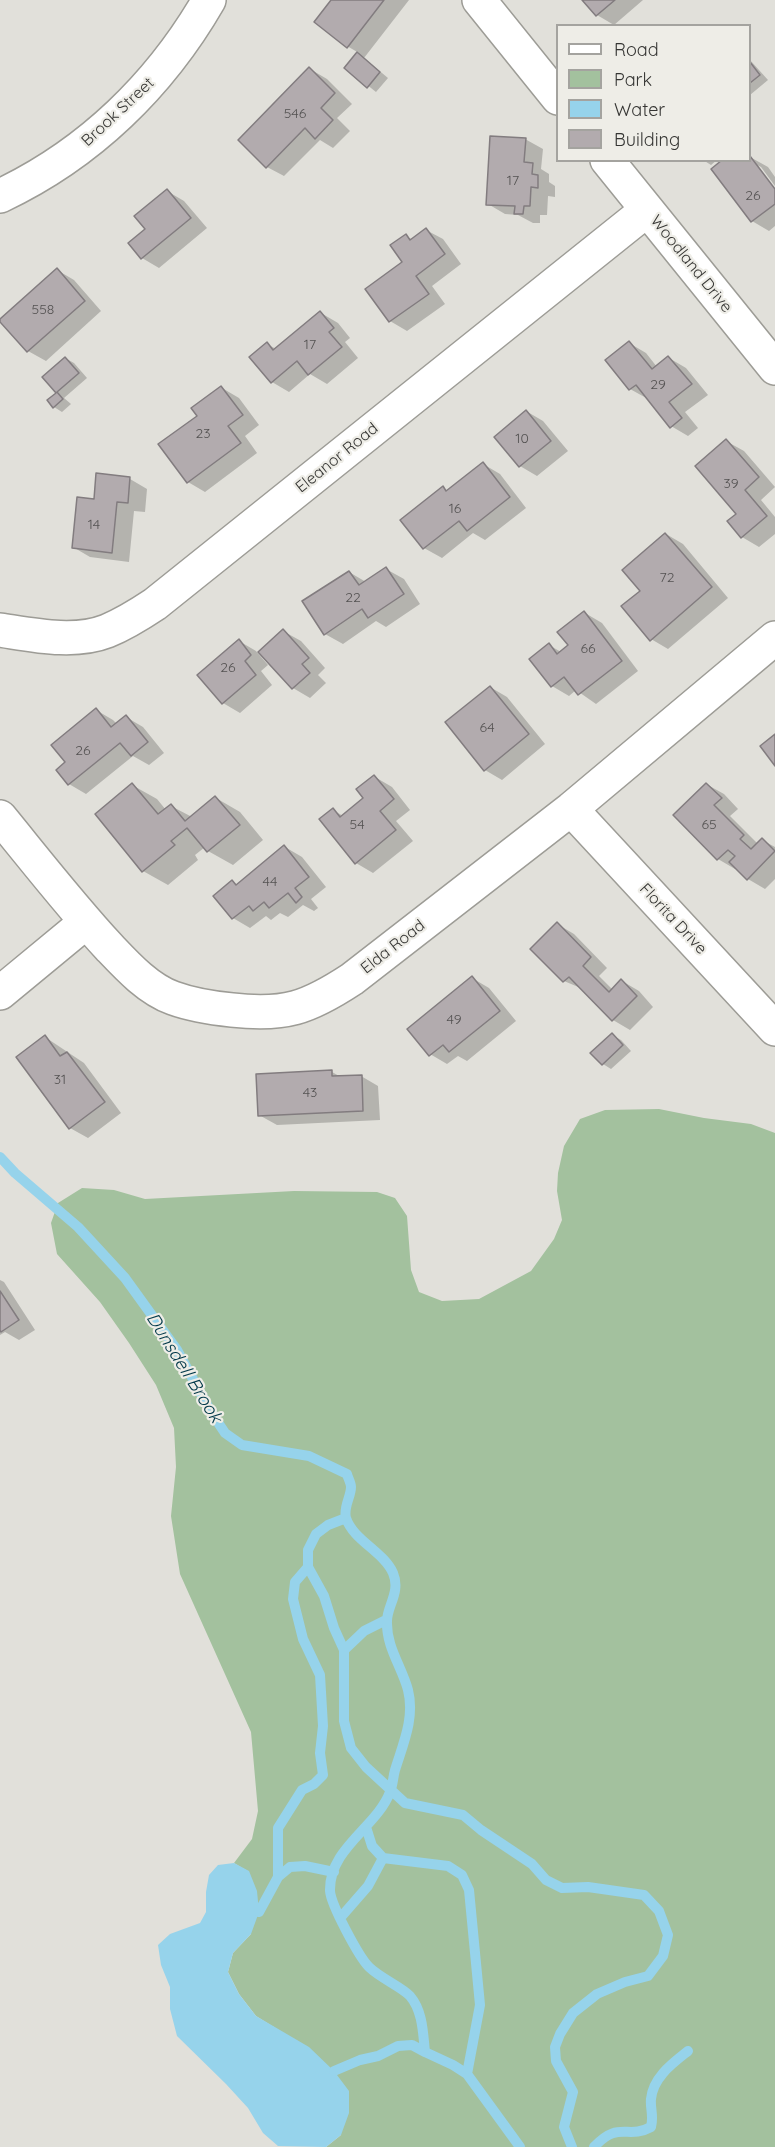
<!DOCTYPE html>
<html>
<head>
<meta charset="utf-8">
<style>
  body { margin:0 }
  #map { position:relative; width:775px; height:2147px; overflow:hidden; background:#e1e0da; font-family:Quicksand,sans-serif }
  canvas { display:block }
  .legend { position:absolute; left:556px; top:24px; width:195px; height:138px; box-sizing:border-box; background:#eeede7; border:2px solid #a4a39f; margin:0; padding:8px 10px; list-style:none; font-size:18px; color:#353533 }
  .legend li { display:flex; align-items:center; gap:12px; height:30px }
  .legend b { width:30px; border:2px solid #a4a39f }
</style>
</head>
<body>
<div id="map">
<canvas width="775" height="2147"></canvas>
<ul class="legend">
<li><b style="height:8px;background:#fff"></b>Road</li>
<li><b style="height:16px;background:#a3c19e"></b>Park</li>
<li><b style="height:16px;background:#96d3eb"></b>Water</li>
<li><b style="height:16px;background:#b2abae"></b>Building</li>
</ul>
</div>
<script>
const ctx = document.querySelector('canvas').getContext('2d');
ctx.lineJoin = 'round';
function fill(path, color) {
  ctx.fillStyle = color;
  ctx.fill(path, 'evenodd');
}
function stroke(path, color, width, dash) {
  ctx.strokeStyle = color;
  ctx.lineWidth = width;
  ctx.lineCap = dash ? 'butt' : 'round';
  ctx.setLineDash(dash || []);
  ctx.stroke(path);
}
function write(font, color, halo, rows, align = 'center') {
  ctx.font = font + ' Quicksand,sans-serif';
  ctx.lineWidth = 4.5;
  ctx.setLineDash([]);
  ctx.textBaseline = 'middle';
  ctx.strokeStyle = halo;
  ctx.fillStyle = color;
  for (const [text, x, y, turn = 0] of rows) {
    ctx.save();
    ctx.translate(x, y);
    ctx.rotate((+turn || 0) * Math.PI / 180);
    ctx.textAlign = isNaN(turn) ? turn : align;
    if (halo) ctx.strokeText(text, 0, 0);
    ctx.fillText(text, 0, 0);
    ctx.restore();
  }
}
const green = new Path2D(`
  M659,1109L704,1118L751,1124L775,1133V2147H326L341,2135L280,2031L256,2016L239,1994L228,1972L233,1953L251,1934L249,1872L234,1863L252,1839L258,1811L251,1732L180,1574L171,1516L176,1467L174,1428L156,1385L129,1343L100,1302L57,1254L51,1223L58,1203L82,1188L114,1190L145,1199L294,1191L377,1192L395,1198L407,1216L411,1270L419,1292L442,1301L479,1299L531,1271L554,1239L562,1220L557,1191L558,1173L564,1146L580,1119L605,1110Z`);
const water = new Path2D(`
  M234,1863L249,1871L257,1891L259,1912L251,1934L233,1953L228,1972L239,1994L256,2016L309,2047L334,2071L349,2091V2113L341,2135L326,2147L278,2146L263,2133L248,2108L226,2084L177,2036L170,2009V1987L161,1965L158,1945L170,1934L200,1923L206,1912V1892L209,1875L218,1865Z`);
const shadow = new Path2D(`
  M333,0H409L364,58L388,78L376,92L346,68L359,53L347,46Z
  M584,0H643L614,25L597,15Z
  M750,60L768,80L750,95Z
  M310,69L327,79L352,104L337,118L350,131L333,148L320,140L284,176L267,167Z
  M525,139L543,149L541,169L549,174V182L555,186V197L548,196L547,215H540V223H533L518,215L505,214L488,204Z
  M750,157L768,167L775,177V186L761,167L755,164L775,191V226L769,231L752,221Z
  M703,160H717L711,165Z
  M167,191L184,201L207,228L159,268L142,258Z
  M426,230L443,239L461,264L432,286L445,304L407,331L390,321L367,289L404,262L406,236L413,240Z
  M57,270L74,280L101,311L46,361L28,351L0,320Z
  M321,313L338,323L350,338L345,342L358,358L327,384L310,374L289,392L272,382L267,344L276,349Z
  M629,343L646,353L657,367L669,358L686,368L708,395L685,412L698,428L688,436L671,426L648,399L630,389Z
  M65,358L74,363L87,378L64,398L71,404L62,412L54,407L49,401L58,393L56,392Z
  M222,388L239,398L259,425L245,436L257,453L205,492L188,482Z
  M526,411L543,421L568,451L537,476L520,466Z
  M726,441L744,451L775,487L761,500L775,517V534L759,547L742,537L729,521L738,514Z
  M483,464L500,474L526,508L485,540L473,533L442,558L424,548L402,520L443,488L448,491Z
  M130,479L147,489L145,512L134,511L129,562L90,557L73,547L95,500Z
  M666,534L683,544L728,598L668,649L651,639L642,591Z
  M386,569L404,579L420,604L386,627L376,621L343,644L325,634L349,572L366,582Z
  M585,613L602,623L638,671L596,704L576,690L569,696L552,686L549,645L561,652L570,645Z
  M283,631L301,641L325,668L318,675L326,683L310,698L293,688Z
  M239,641L256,651L268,665L261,671L272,685L240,713L223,703Z
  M490,687L507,697L545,744L502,780L485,770Z
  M96,710L113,720L117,724L126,717L143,727L164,753L149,765L133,756L86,794L69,784L58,770L67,763Z
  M375,777L392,787L410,810L396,821L413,841L373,873L356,863L333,810L343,816L365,798Z
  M706,784L724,794L738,809L730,816L758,844L762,840L775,847V879L765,889L748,879L737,868L735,869L718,859Z
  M132,785L157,799L166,810L171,806L192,817L216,798L240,812L263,840L233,865L208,851L205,847L195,855L198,860L168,885L143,871Z
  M285,847L302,857L326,887L311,899L318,908L314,911L303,905L288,917L280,913L271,920L266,916L250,928L233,918L215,896L232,882L238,885Z
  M557,924L574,934L607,968L599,976L613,990L622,981L639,991L653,1007L630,1030L613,1020L583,989L564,981Z
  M472,978L489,988L516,1021L467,1061L458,1056L447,1064L430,1054Z
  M612,1035L621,1040L631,1051L611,1069L603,1064Z
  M45,1037L84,1063L121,1113L88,1138L70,1128Z
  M332,1072L341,1077L361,1076L378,1086L380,1120L277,1125L259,1115L257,1076Z
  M0,1280L4,1282L35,1330L19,1340L5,1332L0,1335Z`);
const stream = new Path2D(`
  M0,1157L15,1173L78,1227L125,1278L177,1350L211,1412L225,1433L242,1445L309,1456L347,1474C348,1478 351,1483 351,1487C351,1497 343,1507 346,1518C353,1540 384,1552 393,1573C401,1592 387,1606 387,1621C386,1647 402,1667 408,1690C415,1718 403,1744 395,1770C393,1777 393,1785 390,1792C377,1827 329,1848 330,1891C331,1905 359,1957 369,1967C380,1978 402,1987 410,1996C423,2011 423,2034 425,2052L453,2065L467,2074L520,2147
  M346,1518L328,1525L316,1534L308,1550V1567L324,1596L334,1628L344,1650V1721L351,1748L366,1767L405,1803L463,1815L481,1830L532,1864L546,1880L562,1888L588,1887L644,1895L659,1911L668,1935L663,1956L648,1976L625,1982L597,1994L573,2013L560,2034L555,2047L556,2061L573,2092L564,2127L572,2147
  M344,1650L364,1631L386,1620
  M366,1827L372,1846L383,1858L448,1866L462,1875L469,1890L480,2005L467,2074
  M278,1877V1828L302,1790L314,1784L323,1775L320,1753L323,1726L320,1675L303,1639L293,1599L295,1582L308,1567
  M259,1912L278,1877L290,1867L305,1866L334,1872
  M341,1917L368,1886L383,1858
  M334,2071L360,2060L378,2056L398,2046L412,2045L425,2052
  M594,2147C619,2120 627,2140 651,2127C654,2115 650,2109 651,2099C653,2077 673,2063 688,2051`);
const building = new Path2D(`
  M331,0H384L347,48L314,22Z
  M582,0H615L596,16Z
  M357,52L380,72L367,88L344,68Z
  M750,62L760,75L750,83Z
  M309,67L335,93L321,108L333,120L315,139L305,128L266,168L238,140Z
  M490,136L526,138L524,162L533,163L532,174L538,175V188L531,187L530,206H524L523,214H514L515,206L486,205Z
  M750,156L775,189V204L751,222L711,169L722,160H750Z
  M167,189L191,218L141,259L128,243L145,229L134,216Z
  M426,228L445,254L416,276L429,294L389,322L365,289L402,262L390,245L406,234L410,240Z
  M57,268L85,301L27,352L0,322V319Z
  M320,311L334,328L329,332L342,347L308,375L297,361L271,383L249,357L267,342L273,350Z
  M629,341L652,369L668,356L692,384L669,402L682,418L670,428L636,385L629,390L605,360Z
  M65,357L79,373L57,392L63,399L53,408L47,400L56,393L42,377Z
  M221,386L243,415L228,426L241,443L187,483L158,444L197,416L191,408Z
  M526,410L551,441L519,467L494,437Z
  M726,439L759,477L745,490L767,516L741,538L727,521L736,514L695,466Z
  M483,462L510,497L467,531L459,521L423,549L400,520L443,486L446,491Z
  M96,473L130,477L128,503L117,502L112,553L72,548L77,497L94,499Z
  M665,533L712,587L650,641L621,606L640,591L622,570Z
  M386,567L404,594L368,618L362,609L324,635L302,601L349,571L359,585Z
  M584,611L622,661L578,695L564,677L551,687L529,659L549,643L557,654L568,645L557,632Z
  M283,629L309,658L302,664L310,673L292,689L258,652Z
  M239,639L251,655L245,661L256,675L222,704L197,675Z
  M490,686L529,734L484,771L445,722Z
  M96,708L111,727L126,715L148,742L131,756L120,743L68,785L56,770L65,762L51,745Z
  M775,734V766L760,746Z
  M374,775L394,799L380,811L396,830L355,864L319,819L333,808L340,817L363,798L356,789Z
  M132,783L158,814L171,804L185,821L215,796L240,825L207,852L187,828L171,841L175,845L142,872L95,814Z
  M706,783L722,798L714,805L744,835L740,839L751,849L762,838L775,851L747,880L729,862L735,856L728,850L717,860L673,815Z
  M284,845L309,877L295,888L302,897L296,903L288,893L269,908L264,902L253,911L249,906L232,919L213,896L232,880L236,885Z
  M557,922L591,957L583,966L609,992L621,979L637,996L612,1021L569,977L563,982L530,949Z
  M472,976L500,1011L449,1052L443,1045L429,1056L407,1029Z
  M612,1033L623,1045L602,1065L590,1053Z
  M45,1035L60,1056L67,1052L105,1102L69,1129L16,1057Z
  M332,1070V1076L362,1075L363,1111L258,1116L256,1074Z
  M0,1291L19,1320L1,1332L0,1330Z`);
const minor = new Path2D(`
  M479,0L558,98
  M607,160L775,368
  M0,196C89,154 160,85 209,0
  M0,630C33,635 74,644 107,631C124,624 140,614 155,604L647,210
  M571,809L775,1029
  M0,817C36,861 71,906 109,947C127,966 148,989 173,998C192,1005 212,1008 232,1010C285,1016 308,1008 352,979L571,809L775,638
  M0,993L86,922`);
const numberNames = [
  ["546",295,114],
  ["17",513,181],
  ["26",753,196],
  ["558",43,310],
  ["17",310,345],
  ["29",658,385],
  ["23",203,434],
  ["10",522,439],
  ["39",731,484],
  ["16",455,509],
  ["14",94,525],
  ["72",667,578],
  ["22",353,598],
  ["66",588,649],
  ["26",228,668],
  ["64",487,728],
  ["26",83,751],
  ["54",357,825],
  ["65",709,825],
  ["44",270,882],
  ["49",454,1020],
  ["31",60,1080],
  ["43",310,1093]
];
const streetNames = [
  ["Brook Street",118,112,-43],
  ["Woodland Drive",691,264,51],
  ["Eleanor Road",337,458,-39],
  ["Florita Drive",673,919,47],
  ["Elda Road",393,947,-38]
];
const waterNames = [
  ["Dunsdell Brook",184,1368,58]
];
fill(green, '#a3c19e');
fill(water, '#96d3eb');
fill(shadow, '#0003');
stroke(stream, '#96d3eb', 10);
fill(building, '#b2abae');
stroke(building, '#827c7f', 1.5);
stroke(minor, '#9d9c96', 36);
stroke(minor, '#fff', 33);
write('14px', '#545252', null, numberNames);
write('16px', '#353533', '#eeede7', streetNames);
write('italic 18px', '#003849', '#eeede7', waterNames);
</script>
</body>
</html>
